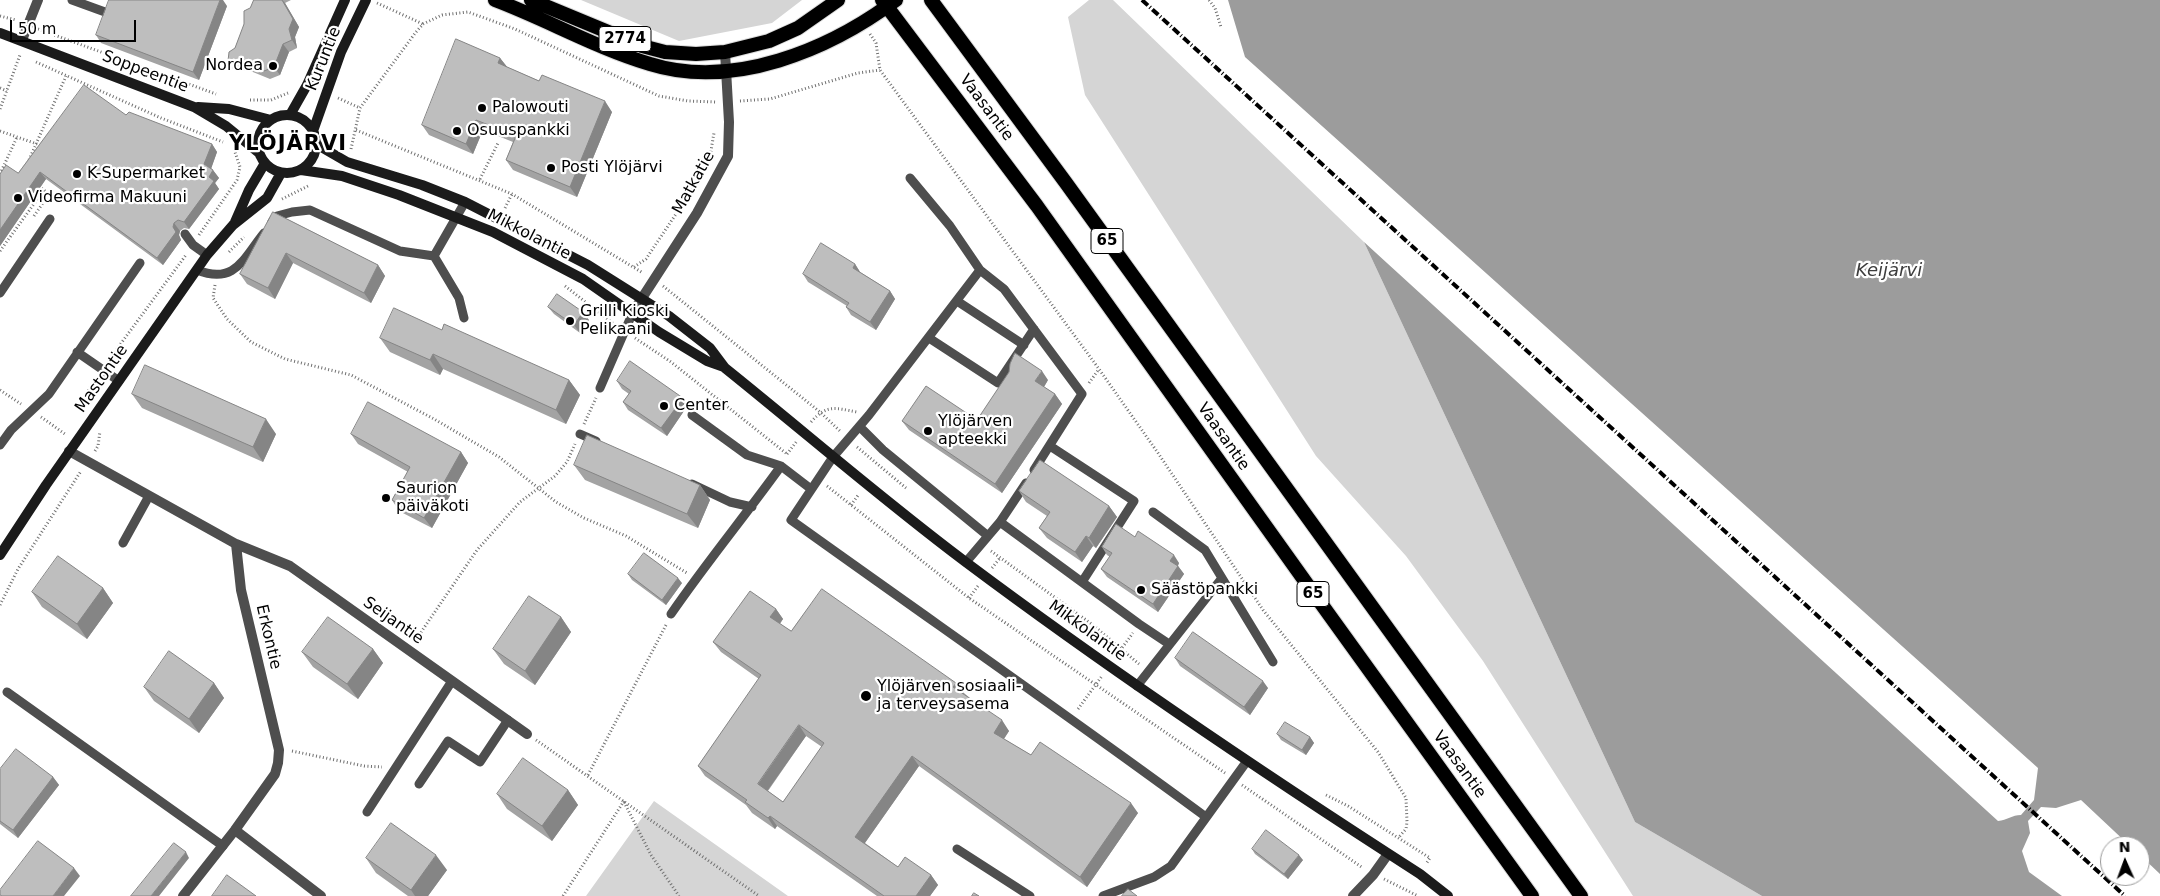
<!DOCTYPE html>
<html>
<head>
<meta charset="utf-8">
<style>
  body { margin:0 }
  #map { position:relative; width:2160px; height:896px; overflow:hidden; background:#fff; font-family:"DejaVu Sans",sans-serif }
  canvas { display:block }
  .north { position:absolute; left:2100px; top:836px; width:50px; height:50px; box-sizing:border-box; background:#fff; border:1px solid #999; border-radius:50%; rotate:358deg; font-size:14px; font-weight:700; line-height:20px; text-align:center; color:#000 }
  .north::after { content:''; display:block; margin:auto; width:18px; height:22px; background:#000; clip-path:polygon(50% 0,100% 100%,50% 72%,0 100%) }
  .scale { position:absolute; left:10px; top:20px; width:126px; height:22px; box-sizing:border-box; border:2px solid #000; border-top:0; padding-left:6px; font-size:15px; line-height:18px; white-space:nowrap; color:#000; -webkit-text-stroke:4px #fff; paint-order:stroke }
</style>
</head>
<body>
<div id="map">
<canvas width="2160" height="896"></canvas>
<div class="north">N</div>
<div class="scale">50 m</div>
</div>
<script>
const ctx = document.querySelector('canvas').getContext('2d');
ctx.lineJoin = 'round';
function fill(path, color) {
  ctx.fillStyle = color;
  ctx.fill(path, 'evenodd');
}
function stroke(path, color, width, dash) {
  ctx.strokeStyle = color;
  ctx.lineWidth = width;
  ctx.lineCap = dash ? 'butt' : 'round';
  ctx.setLineDash(dash || []);
  ctx.stroke(path);
}
function write(font, color, halo, rows, align = 'center') {
  ctx.font = font + ' "DejaVu Sans",sans-serif';
  ctx.lineWidth = 4.5;
  ctx.setLineDash([]);
  ctx.textBaseline = 'middle';
  ctx.strokeStyle = halo;
  ctx.fillStyle = color;
  for (const [text, x, y, turn = 0] of rows) {
    ctx.save();
    ctx.translate(x, y);
    ctx.rotate((+turn || 0) * Math.PI / 180);
    ctx.textAlign = isNaN(turn) ? turn : align;
    if (halo) ctx.strokeText(text, 0, 0);
    ctx.fillText(text, 0, 0);
    ctx.restore();
  }
}
const green = new Path2D(`
  M581,0H802L772,23L679,41Z
  M1089,0H1113L1364,242L1635,822L1762,896H1633L1483,661L1406,556L1316,456L1085,95L1068,17Z
  M654,801L788,896H586Z`);
const water = new Path2D(`
  M1228,0H2160V874L2140,855V846H2130L2081,800L2056,808L2041,807L2028,821L2030,833L2022,851L2029,872L2062,896H1762L1635,822L1364,242L1998,821C2007,820 2012,815 2021,815L2034,800L2038,768L1245,57Z`);
const path = new Path2D(`
  M1209,0L1215,8L1221,27
  M377,3L423,24
  M0,16L16,20
  M38,29L216,94
  M870,34L876,43L880,70L1099,369L1158,453L1263,610L1378,752L1406,798L1407,822L1406,829L1399,837
  M36,62L161,118L223,142
  M0,88L7,91
  M338,98L360,108
  M250,100H271L288,93
  M740,101L770,99L858,73L880,70
  M0,109L20,55
  M356,130L512,194L643,273
  M0,131L37,144
  M351,149L360,108L416,32L423,24L442,15L468,12L515,29L659,96L688,101L716,102
  M29,160L66,76
  M709,162L714,133
  M0,174L17,137
  M480,179L498,143
  M282,199L310,185
  M505,208L512,194
  M34,216L49,194L37,185
  M199,235L237,180L240,167L235,152
  M0,251L44,190
  M229,252L244,237
  M634,267L646,259L696,184
  M215,285L213,298L227,319L251,342L285,359L351,375L434,419L499,457L556,502L584,518L626,536L687,573
  M565,286L615,325
  M663,286L820,412L840,431
  M635,338L671,362L787,454
  M108,361L186,255
  M1089,383L1099,369
  M0,390L21,404
  M85,404L89,389L96,378
  M41,417L65,434
  M811,422C827,404 835,408 857,412
  M584,424L596,398
  M857,447L906,488
  M95,451L98,446L100,431
  M787,454L797,441
  M827,486L969,598L1225,773
  M851,505L859,494
  M991,551L1093,625L1139,664
  M992,568L1000,558
  M969,598L978,586
  M0,605L18,569L81,471
  M415,641L477,550L520,502L555,476L567,462L575,444
  M1116,656L1133,633
  M1078,709L1102,676
  M536,740L759,896
  M292,751L364,766L382,767
  M588,775L666,625
  M1242,785L1363,868
  M1326,795L1348,806L1430,858L1426,864
  M624,802L651,855L679,896
  M1384,879L1418,896
  M563,896L624,801`);
const service = new Path2D(`
  M72,0L105,12
  M910,178L950,226L980,270L1004,289L1082,394L1034,470
  M272,222L277,216L292,212L310,210L400,251L434,256L465,202
  M185,234L193,245L207,255
  M434,256L459,298L464,318
  M197,270C235,285 243,259 264,233
  M980,270L869,415L833,457L791,520C929,619 1069,716 1206,817
  M0,293L50,219
  M957,301L1024,345
  M929,338L998,383L1034,329
  M77,352L119,381
  M600,388L633,312
  M692,415L747,455L781,466
  M860,427L883,450L988,536
  M580,434L596,441
  M0,445L11,430L49,394L140,263
  M1050,446L1134,501L1082,582
  M692,484L730,502L752,507
  M1153,512L1205,550L1273,662
  M1000,522L1139,624L1169,644
  M123,543L149,496
  M966,562L1000,522L1026,483
  M671,614C706,563 745,516 781,466L811,489
  M1137,686L1222,578
  M7,692L223,846
  M419,784L448,741L480,762L508,720
  M367,812L452,681
  M957,849L1030,896
  M1103,896L1154,877L1171,866L1247,761`);
const minor = new Path2D(`
  M22,40L38,0
  M633,312L697,213L728,156L729,122L725,52
  M69,451L236,544L241,590L279,750L278,763L275,774L235,830L183,896
  M236,544L290,566L527,734
  M235,830L321,896
  M1353,896L1373,875L1388,854`);
const secondary = new Path2D(`
  M0,33L194,107L226,126L259,153
  M198,107L229,109L271,120
  M290,115L307,85L345,0
  M258 144a29 29 0 1 1 58 0a29 29 0 1 1-58 0Z
  M313,131L341,52L366,0
  M316,144L347,162L422,185L465,202L588,265L669,316L710,348L725,368C806,433 884,501 967,563C1114,673 1266,775 1420,874L1448,896
  M301,170L342,176L399,195L493,232L583,279L659,332L707,361L724,367
  M235,222L249,190L265,163
  M0,555L46,485L207,255L233,225L267,198L281,173`);
const trunk = new Path2D(`
  M495,0C548,20 596,48 650,64C733,90 829,50 896,0
  M531,0L642,46L665,52L696,54L725,52L769,41L798,28L838,0
  M882,0L1037,206L1307,584L1532,896
  M931,0L1066,183L1581,896`);
const rail = new Path2D(`
  M1142,0L2125,896`);
const wall = new Path2D(`
  M254,0H291L285,3L299,27L295,37L297,48L289,52L280,75L270,79L248,70L239,71L233,69L228,61L235,48Z
  M227,6L199,80L101,43L96,35Z
  M500,58L507,67L612,112L577,197L513,170L506,160L513,142L483,130L473,154L429,135L422,125Z
  M126,115L212,144L217,152L211,168L219,178L215,183L219,189L189,229L184,228L180,231L179,235L181,240L163,265L46,179L0,246V174L18,173Z
  M273,212L378,265L385,276L371,303L293,263L275,299L247,284L240,274Z
  M855,264L860,272L890,291L895,299L876,330L851,315L846,307L847,306L808,282L803,274Z
  M548,307L589,320L580,333L554,314Z
  M442,330L569,380L580,395L566,424L443,369L440,375L390,352L380,338Z
  M1048,380L1044,387L1055,394L1062,404L1002,493L909,430L902,421L977,420Z
  M617,381L688,405L667,436L628,410L623,402L629,394L622,389Z
  M132,394L276,434L263,462L142,408Z
  M351,434L461,452L468,463L432,528L399,511L392,500L408,472L358,444Z
  M574,465L700,485L710,500L698,528L585,480Z
  M1019,491L1109,506L1117,517L1096,548L1093,546L1082,562L1047,538L1039,528L1047,516L1026,502Z
  M1135,537L1179,563L1178,566L1184,574L1158,612L1107,577L1101,569L1110,557L1107,555L1102,547Z
  M628,574L682,583L666,605L632,580Z
  M103,588L113,603L87,639L42,607L32,592Z
  M776,609L783,619L780,624L791,631L964,693L1009,731L1004,739L1031,755L1138,813L1087,887L919,766L865,843L898,867L931,875L938,885L930,896H877L777,826L775,829L752,813L746,805L705,776L698,766L759,679L721,652L713,642ZM806,736L822,747L783,802L768,791Z
  M561,617L571,632L535,685L504,664L493,649Z
  M373,649L383,663L358,699L313,667L302,652Z
  M1175,658L1268,688L1250,715L1180,666Z
  M214,683L224,698L199,733L154,701L144,687Z
  M1277,734L1310,737L1314,743L1306,755L1281,740Z
  M0,769L53,777L59,785L18,838L0,824Z
  M568,790L578,805L552,841L507,809L497,794Z
  M1252,849L1303,860L1288,879L1255,854Z
  M366,858L447,870L428,896H408L376,873Z`);
const shadedWall = new Path2D(`
  M220,0H223L227,6L199,80L193,72Z
  M282,0L285,3L299,27L295,37L297,48L292,40Z
  M283,44L289,52L280,75L274,67Z
  M500,58L508,68L498,63Z
  M605,101L612,112L577,197L570,187Z
  M476,120L483,130L473,154L466,144Z
  M212,144L217,152L210,172L204,164Z
  M213,170L219,178L215,183L219,189L189,229L184,222L209,177Z
  M40,172L46,179L0,246V230Z
  M174,223L180,231L179,235L181,240L163,265L157,258L173,227Z
  M286,253L293,263L275,299L268,288Z
  M855,264L860,272L853,268Z
  M378,265L385,276L371,303L364,293Z
  M890,291L895,299L876,330L870,322Z
  M583,312L589,320L580,333L574,325Z
  M433,354L443,369L440,375L430,360Z
  M1042,371L1048,380L1042,390L1035,381Z
  M569,380L580,395L566,424L556,410Z
  M1055,394L1062,404L1002,493L995,484Z
  M683,398L688,405L667,436L661,428Z
  M266,419L276,434L263,462L253,447Z
  M461,452L468,463L432,528L424,518Z
  M700,485L710,500L698,528L687,514Z
  M1109,506L1117,517L1096,548L1089,538Z
  M1086,536L1093,546L1082,562L1075,552Z
  M1174,555L1179,563L1176,569L1170,561Z
  M1178,566L1184,574L1158,612L1153,604Z
  M678,578L682,583L666,605L662,600Z
  M103,588L113,603L87,639L77,624Z
  M776,609L783,619L777,627L770,617Z
  M561,617L571,632L535,685L525,671Z
  M373,649L383,663L358,699L347,684Z
  M1263,681L1268,688L1250,715L1244,707Z
  M214,683L224,698L199,733L189,719Z
  M956,683L964,693L961,697L953,687Z
  M1002,720L1009,731L1001,743L994,733Z
  M799,725L806,736L765,794L758,784Z
  M1310,737L1314,743L1306,755L1302,750Z
  M912,756L919,766L862,847L855,837Z
  M53,777L59,785L18,838L13,830Z
  M568,790L578,805L552,841L542,826Z
  M1131,803L1138,813L1087,887L1080,877Z
  M770,816L777,826L775,829L768,818Z
  M186,852L189,858L159,896H151Z
  M436,855L447,870L428,896H415L411,890Z
  M1299,855L1303,860L1288,879L1284,874Z
  M74,868L80,876L64,896H53Z
  M931,875L938,885L930,896H916Z`);
const building = new Path2D(`
  M109,0H220L193,72L96,35Z
  M254,0H282L293,19L289,29L292,40L283,44L274,67L264,71L242,62L233,63L228,61L229,52L235,48L244,24V11L250,8Z
  M456,39L500,58L498,63L539,81L542,75L605,101L570,187L506,160L516,136L476,120L466,144L422,125Z
  M84,85L126,115L129,112L212,144L204,164L213,170L209,177L214,181L184,222L178,220L174,223L173,227L176,232L157,258L40,172L0,230V174L6,165L18,173Z
  M273,212L378,265L364,293L286,253L268,288L240,274Z
  M821,243L855,264L853,268L890,291L870,322L846,307L849,303L803,274Z
  M557,294L583,312L574,325L548,307Z
  M394,308L442,330L444,324L569,380L556,410L433,354L430,360L380,338Z
  M1015,353L1042,371L1035,381L1055,394L995,484L902,421L926,386L977,420L1009,372L1010,364Z
  M630,361L683,398L661,428L623,402L631,391L617,381Z
  M145,365L266,419L253,447L132,394Z
  M368,402L461,452L424,518L392,500L410,467L351,434Z
  M587,435L700,485L687,514L574,465Z
  M1040,460L1109,506L1089,538L1086,536L1075,552L1039,528L1050,512L1019,491Z
  M1116,524L1135,537L1138,531L1174,555L1170,561L1178,566L1153,604L1101,569L1112,553L1102,547Z
  M644,553L678,578L662,600L628,574Z
  M58,556L103,588L77,624L32,592Z
  M822,589L956,683L953,687L1002,720L994,733L1031,755L1040,742L1131,803L1080,877L912,756L855,837L898,867L905,857L931,875L916,896H884L770,816L768,818L745,802L747,800L698,766L761,675L713,642L750,591L776,609L770,617L791,631ZM799,725L824,743L783,802L758,784Z
  M529,596L561,617L525,671L493,649Z
  M328,617L373,649L347,684L302,652Z
  M1193,632L1263,681L1244,707L1175,658Z
  M169,651L214,683L189,719L144,687Z
  M1285,722L1310,737L1302,750L1277,734Z
  M16,749L53,777L13,830L0,821V769Z
  M523,758L568,790L542,826L497,794Z
  M391,823L436,855L411,890L366,858Z
  M1266,830L1299,855L1284,874L1252,849Z
  M38,841L74,868L53,896H2L0,895V890Z
  M174,843L186,852L151,896H131Z
  M227,875L256,896H212Z
  M1128,889L1137,896H1122Z
  M974,893L979,896H972Z`);
const markers = [
  [273,66,5,"#000"],
  [482,108,5,"#000"],
  [457,131,5,"#000"],
  [551,168,5,"#000"],
  [77,174,5,"#000"],
  [18,198,5,"#000"],
  [570,321,5,"#000"],
  [664,406,5,"#000"],
  [928,431,5,"#000"],
  [386,498,5,"#000"],
  [1141,590,5,"#000"],
  [866,696,6,"#000"]
];
const shields = [
  [625,39,52],
  [1107,241,32],
  [1313,594,32]
];
const shieldNames = [
  ["2774",625,39],
  ["65",1107,241],
  ["65",1313,594]
];
const streetNames = [
  ["Kuruntie",324,59,-68],
  ["Soppeentie",145,72,21],
  ["Vaasantie",986,108,53],
  ["Matkatie",694,183,-61],
  ["Mikkolantie",529,235,27],
  ["Mastontie",102,379,-55],
  ["Vaasantie",1223,437,55],
  ["Seijantie",393,621,35],
  ["Mikkolantie",1087,631,36],
  ["Erkontie",268,637,77],
  ["Vaasantie",1459,765,54]
];
const poiNames = [
  ["Nordea",263,66,"right"],
  ["Palowouti",492,108],
  ["Osuuspankki",467,131],
  ["Posti Ylöjärvi",561,168],
  ["K-Supermarket",87,174],
  ["Videofirma Makuuni",28,198],
  ["Grilli Kioski",580,312],
  ["Pelikaani",580,330],
  ["Center",674,406],
  ["Ylöjärven",938,422],
  ["apteekki",938,440],
  ["Saurion",396,489],
  ["päiväkoti",396,507],
  ["Säästöpankki",1151,590],
  ["Ylöjärven sosiaali-",877,687],
  ["ja terveysasema",877,705]
];
const waterNames = [
  ["Keijärvi",1889,271]
];
const districtNames = [
  ["YLÖJÄRVI",288,145]
];
fill(green, '#d5d5d5');
fill(water, '#9c9c9c');
stroke(trunk, '#dbdbdb', 16);
stroke(path, '#707070', 3, [1, 2.5]);
stroke(service, '#4e4e4e', 9);
stroke(minor, '#4e4e4e', 10);
stroke(secondary, '#1b1b1b', 10);
stroke(trunk, '#000', 14);
stroke(rail, '#000', 4, [8, 2.5, 1, 2.5]);
fill(wall, '#a3a3a3');
fill(shadedWall, '#858585');
fill(building, '#bebebe');
stroke(building, '#858585', 1);
for (const [x, y, r, color] of markers) {
  const dot = new Path2D();
  dot.arc(x, y, r, 0, 2 * Math.PI);
  ctx.fillStyle = color;
  ctx.fill(dot);
  stroke(dot, '#fff', 2);
}
for (const [x, y, w] of shields) {
  const box = new Path2D();
  box.roundRect(x - w / 2, y - 12.5, w, 25, 4);
  ctx.fillStyle = '#fff';
  ctx.fill(box);
  stroke(box, '#000', 1);
}
write('bold 15px', '#000', null, shieldNames);
write('16px', '#000', '#fff', streetNames);
write('16px', '#000', '#fff', poiNames, 'left');
write('italic 18px', '#3d3d3d', '#fff', waterNames);
ctx.letterSpacing = '1px';
write('bold 21px', '#000', '#fff', districtNames);
ctx.letterSpacing = '0px';
</script>
</body>
</html>
